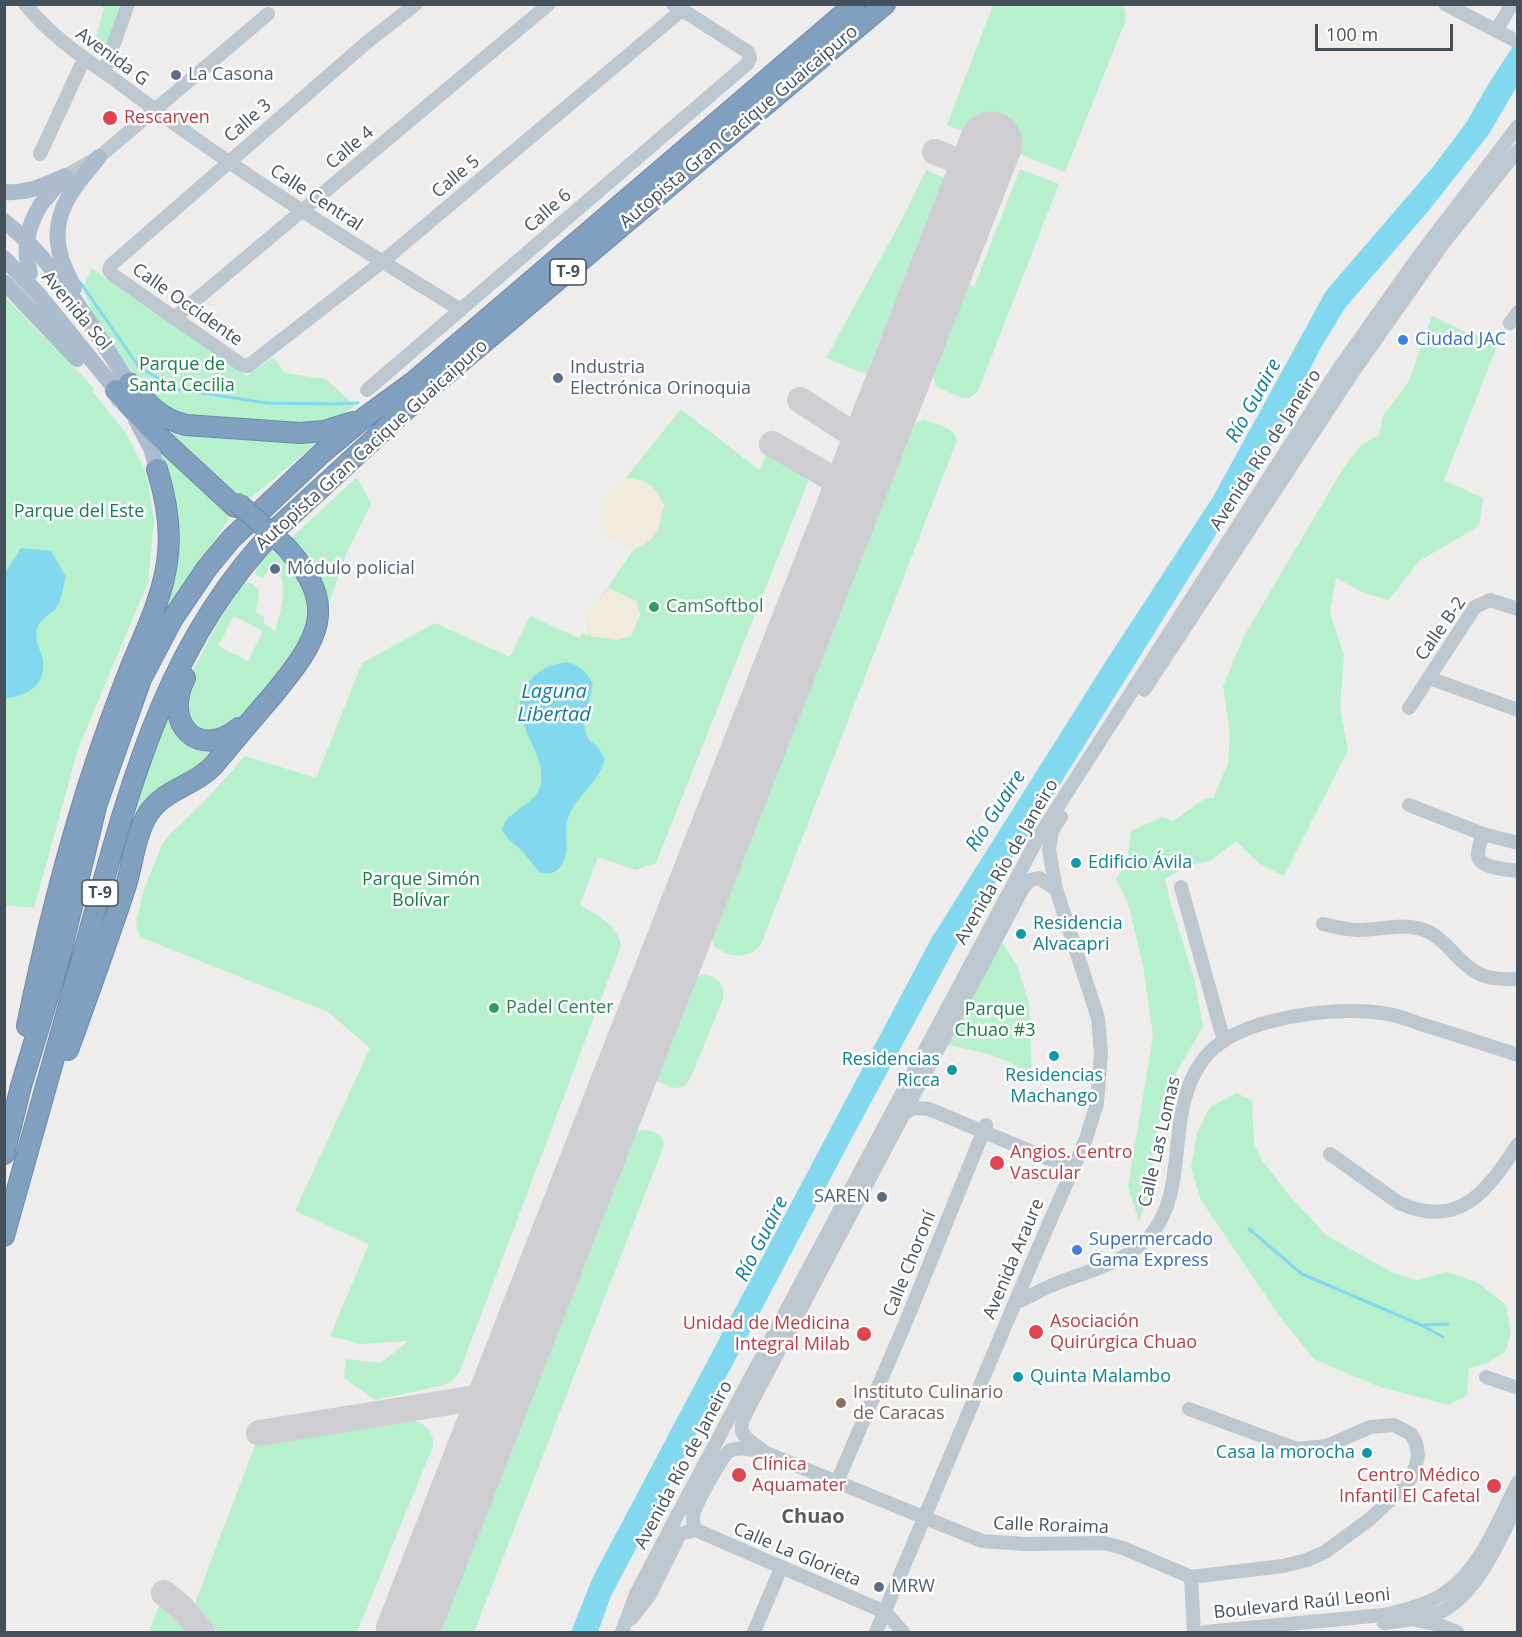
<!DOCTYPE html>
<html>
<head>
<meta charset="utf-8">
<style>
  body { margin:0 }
  #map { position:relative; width:1522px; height:1637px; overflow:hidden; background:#efecec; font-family:"Open Sans",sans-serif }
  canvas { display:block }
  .frame { position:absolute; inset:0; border:6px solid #44505a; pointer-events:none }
  .scale { position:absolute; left:1315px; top:24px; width:138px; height:27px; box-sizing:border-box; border:3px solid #44505a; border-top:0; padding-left:8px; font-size:18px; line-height:21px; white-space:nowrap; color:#44505a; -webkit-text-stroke:4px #fff; paint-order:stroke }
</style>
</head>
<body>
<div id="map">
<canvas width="1522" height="1637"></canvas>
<div class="frame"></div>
<div class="scale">100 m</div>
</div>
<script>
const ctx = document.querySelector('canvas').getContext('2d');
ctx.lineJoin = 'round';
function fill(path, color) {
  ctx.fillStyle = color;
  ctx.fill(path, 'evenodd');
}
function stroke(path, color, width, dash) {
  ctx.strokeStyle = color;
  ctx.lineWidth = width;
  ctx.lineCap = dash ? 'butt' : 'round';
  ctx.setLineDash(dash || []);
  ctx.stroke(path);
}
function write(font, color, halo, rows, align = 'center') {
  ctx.font = font + ' "Open Sans",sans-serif';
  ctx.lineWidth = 5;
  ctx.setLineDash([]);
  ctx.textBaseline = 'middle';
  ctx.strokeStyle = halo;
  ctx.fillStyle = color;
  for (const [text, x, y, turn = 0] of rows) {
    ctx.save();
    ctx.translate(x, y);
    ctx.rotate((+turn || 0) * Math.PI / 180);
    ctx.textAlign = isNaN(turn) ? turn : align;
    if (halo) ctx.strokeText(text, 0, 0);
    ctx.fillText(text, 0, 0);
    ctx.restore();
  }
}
const green = new Path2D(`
  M99,5H120L107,47L95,41L104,8Z
  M1121,5C1127,10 1126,14 1125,22L1065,172L947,125L993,5Z
  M1020,169L1059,184L978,391L969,398H963L938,388L935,385L933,375L968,285L974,287Z
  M926,170L944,178L866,374L826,358L906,212Z
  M91,268L247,376L273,357L285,373L326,379L355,406L335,420L315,426L186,418L171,413L147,391L98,326L83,289Z
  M4,296L94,388L92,391L126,433L143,466L148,481L154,520L148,582L78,749L34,908L4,905Z
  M1432,316L1470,334L1499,341L1444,480L1483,498L1479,526L1419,561L1389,600L1364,593L1336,578L1330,612L1344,655L1340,707L1348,750L1284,876L1261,865L1236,841L1210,861L1187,866L1165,879L1171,905L1195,981L1203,1027L1178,1069L1156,1132L1150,1192L1139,1221L1128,1187L1153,1036L1143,966L1128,903L1116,879L1127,861L1131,831L1162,817L1173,821L1204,799L1213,798L1228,764L1230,735L1223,686L1244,636L1344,467L1361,445L1379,435L1383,416L1409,381Z
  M681,409L759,470L769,449L809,479L656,863L635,870L598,857L580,905C597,915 618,925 621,946L459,1373L451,1382L441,1386L375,1400L344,1378L346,1359L380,1363L409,1341L360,1344L330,1336L369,1244L295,1211L370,1048L328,1012L140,937L136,926L137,917L144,889L162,845L170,834L203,803L245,756L316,778L362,663L435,623L510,657L530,616L579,638L582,633L589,636L586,619L634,549L607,535L604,505Z
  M924,420C935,424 955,427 957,440L761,944C750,960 729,958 715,947L712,939L912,427L919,421Z
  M162,423L325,436L246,502Z
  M146,431L232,514L155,630L171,539Z
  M357,477L371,504L347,552L327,609C320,585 313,555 289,540Z
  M270,549L292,568L304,590L307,601L306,628L293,655L246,711L230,727L207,734L190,726L184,687L218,623L244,582L254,584L259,591L256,612L264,617V623L275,631C280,614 286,595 281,577L277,575L281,570L274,564L262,578L255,574L257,566ZM234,616L263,631L248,661L218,646Z
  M169,708L173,722L227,741L131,837L127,836L143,783Z
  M999,938L1018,967L1029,1004L1032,1078C1008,1055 974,1051 943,1044Z
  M701,975C716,974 725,984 723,999L690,1079L684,1087L674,1088L656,1081L696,979Z
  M1237,1093L1252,1101L1254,1143L1261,1159L1288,1194L1326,1235L1393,1273L1417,1280L1447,1272L1477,1282L1506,1305L1511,1333L1505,1352L1487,1363L1469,1368L1467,1396L1448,1405L1377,1386L1314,1359L1280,1317L1201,1200L1191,1168L1197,1133L1210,1107Z
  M643,1130C655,1131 665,1134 663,1148L474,1632H440L637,1131Z
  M411,1420C424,1423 435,1431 433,1446L357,1632H218L195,1603L255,1445Z
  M161,1600L187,1632H149Z`);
const sand = new Path2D(`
  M626,478C649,480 654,485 664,505C658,529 660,538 635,549L607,535L604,505Z
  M608,588L637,601L640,615L631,636L616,640L590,636L586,619Z`);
const water = new Path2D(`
  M1517,40V86L1489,134L1430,209L1345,308L1319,351L1280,432L1034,826L969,922L855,1132L611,1596L598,1632H571L592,1579L931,939L1106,661L1213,497L1326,291L1432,168L1466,123L1489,83Z
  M21,548L51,551L66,577C63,586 62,601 56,608C50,616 40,618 37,629C34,639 39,647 42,656C49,683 28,697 5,698V570H7Z
  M567,662C581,666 586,671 593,684L584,722L586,735L589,740L597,746L605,759C599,782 578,794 569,815C562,831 572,851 561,866C555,874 549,874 540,873L523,852L508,839L502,830C506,809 538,806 541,783C547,748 502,717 528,683C539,669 549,665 567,662Z`);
const stream = new Path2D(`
  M80,282L139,367L176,389L267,403L334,404L358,403
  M1249,1229L1302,1274L1421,1325L1443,1337
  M1423,1325L1448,1324`);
const taxiway = new Path2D(`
  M935,152L980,170
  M800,400L871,446
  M772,444L854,491
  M259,1433L500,1394
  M164,1593L182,1608L202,1632`);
const runway = new Path2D(`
  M407,1632L991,143`);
const minor = new Path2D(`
  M25,4C57,43 90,61 130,91C236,171 348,241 461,310
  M416,4L366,43L111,265L109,270L113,275L242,365L248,366L382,262L682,10
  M1445,4L1518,42
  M1496,31L1512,4
  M104,72L128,4
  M40,154L84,59
  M65,176L99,157L268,14
  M174,318L549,4
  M1510,323L1518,312
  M367,390L747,64L750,58L748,52L673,4
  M1429,678L1518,710
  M1144,690L1353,372L1445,241L1518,150
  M1409,708L1475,607L1490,600L1518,609
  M1409,805L1483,834
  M1518,843L1483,834C1481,840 1478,848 1478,854C1478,869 1507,869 1518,871
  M1181,887L1224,1041
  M1323,924C1335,927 1347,930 1359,930C1382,930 1402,922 1424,930C1434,933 1442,941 1450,949C1472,973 1483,981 1518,979
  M905,1113L913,1108L929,1109L1073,1169
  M1330,1154L1399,1203C1460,1230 1487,1191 1518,1144
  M1016,1302C1028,1298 1037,1292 1048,1287C1083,1272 1122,1265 1149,1237C1181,1202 1173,1145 1184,1102C1189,1082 1198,1062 1214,1048C1251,1016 1342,1005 1388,1014C1401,1016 1414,1022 1427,1026C1457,1035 1487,1045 1518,1055
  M1486,1377L1518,1388
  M762,1450C744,1437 735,1434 747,1411L1023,888L1030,880L1039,878L1056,889
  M837,1482L905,1324L986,1125
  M696,1530C694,1525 692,1521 693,1516C694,1507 723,1454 729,1451C740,1445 755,1451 766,1453L982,1541L1025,1544L1104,1543L1123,1548L1191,1577L1283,1566L1307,1560L1325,1552L1370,1519L1402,1489L1411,1478L1416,1465L1418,1455L1416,1443L1411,1434L1394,1425L1370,1427L1327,1446L1297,1449L1189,1409
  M696,1530L885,1612L903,1632
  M1191,1577L1194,1632
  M631,1619L649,1596L680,1534L696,1530
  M1416,1620L1437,1624L1457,1632
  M1384,1623C1405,1620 1430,1619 1448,1608C1482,1585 1500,1538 1518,1503
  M622,1632L636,1594L679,1512L1039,836L1340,367L1416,260L1518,126
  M754,1632L781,1568
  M876,1632L1030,1267L1086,1139L1097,1103L1101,1054L1098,1018L1056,889L1049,850L1052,831L1061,817
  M1205,1632L1383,1615C1402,1611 1422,1606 1440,1596C1480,1573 1498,1520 1518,1482`);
const major = new Path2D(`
  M4,192C28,194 44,185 65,176
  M35,215L41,204L61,181
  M4,221C58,263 91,327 129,383
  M4,258L39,295L116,390L119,400
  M4,282L77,359
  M74,288C70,278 64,268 61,257C48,215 74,187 99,157
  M136,420L151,448L157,469`);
const highway = new Path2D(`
  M129,383C146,402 160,419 186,425L300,433L324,431L353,422
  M116,390L152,430L235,507
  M185,678C162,723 198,761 239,728
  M27,1026C43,948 62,870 86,793C99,751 114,710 130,669C144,635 162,599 167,562C172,531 166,498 157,469
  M68,1050C88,995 108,940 126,885C133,862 135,835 148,814C164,789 194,786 213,766C233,742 253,718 273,695C318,640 341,607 286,547
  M4,1154L21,1086L59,960L97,803L141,679L173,618L207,568L231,539L322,453L364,418L412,383L855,4
  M4,1236C31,1138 59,1041 86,944C128,793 163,645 276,529L433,385L885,4`);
const majorBridge = new Path2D(`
  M30,273C24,253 26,234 35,215`);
const highwayBridge = new Path2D(`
  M238,503L286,547`);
const markers = [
  [176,75,6,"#5c6f8a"],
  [110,118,8,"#e0444e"],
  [1403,340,6,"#3f7fe0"],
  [558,378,6,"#5c6f8a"],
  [275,569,6,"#5c6f8a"],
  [654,607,6,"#2e9e5b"],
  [1076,863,6,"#0f9aa8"],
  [1021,934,6,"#0f9aa8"],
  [494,1008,6,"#2e9e5b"],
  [1054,1056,6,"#0f9aa8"],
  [952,1070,6,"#0f9aa8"],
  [997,1163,8,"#e0444e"],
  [882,1197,6,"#5c6f8a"],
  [1077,1250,6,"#3f7fe0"],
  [1036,1332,8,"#e0444e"],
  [864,1334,8,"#e0444e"],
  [1018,1377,6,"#0f9aa8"],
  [841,1403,6,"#8d6e63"],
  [1367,1453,6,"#0f9aa8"],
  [739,1475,8,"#e0444e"],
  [1494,1486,8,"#e0444e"],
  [879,1587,6,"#5c6f8a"]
];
const shields = [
  [568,272,36],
  [100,893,36]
];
const shieldNames = [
  ["T-9",568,272],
  ["T-9",100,893]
];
const streetNames = [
  ["Avenida G",112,57,36],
  ["Calle 3",248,121,-41],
  ["Autopista Gran Cacique Guaicaipuro",739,127,-40],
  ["Calle 4",350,148,-40],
  ["Calle 5",456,177,-40],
  ["Calle Central",316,198,33],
  ["Calle 6",548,211,-41],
  ["Calle Occidente",187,305,35],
  ["Avenida Sol",76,311,50],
  ["Autopista Gran Cacique Guaicaipuro",372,445,-42],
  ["Avenida Río de Janeiro",1266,450,-57],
  ["Calle B-2",1441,629,-55],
  ["Avenida Río de Janeiro",1007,862,-60],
  ["Calle Las Lomas",1160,1142,-77],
  ["Avenida Araure",1014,1259,-67],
  ["Calle Choroní",910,1264,-68],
  ["Avenida Río de Janeiro",684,1465,-62],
  ["Calle Roraima",1051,1526,2],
  ["Calle La Glorieta",797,1555,23],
  ["Boulevard Raúl Leoni",1302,1604,-6]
];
const serviceNames = [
  ["La Casona",188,75],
  ["Industria",570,368],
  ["Electrónica Orinoquia",570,389],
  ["Módulo policial",287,569],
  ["SAREN",870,1197,"right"],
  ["MRW",891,1587]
];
const healthNames = [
  ["Rescarven",124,118],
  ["Angios. Centro",1010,1153],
  ["Vascular",1010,1174],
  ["Asociación",1050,1322],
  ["Quirúrgica Chuao",1050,1343],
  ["Unidad de Medicina",850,1324,"right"],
  ["Integral Milab",850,1345,"right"],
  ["Clínica",752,1465],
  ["Aquamater",752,1486],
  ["Centro Médico",1480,1476,"right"],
  ["Infantil El Cafetal",1480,1497,"right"]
];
const shopNames = [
  ["Ciudad JAC",1415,340],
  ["Supermercado",1089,1240],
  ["Gama Express",1089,1261]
];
const parkNames = [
  ["Parque de",182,365],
  ["Santa Cecilia",182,386],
  ["Parque del Este",79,512],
  ["Parque Simón",421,880],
  ["Bolívar",421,901],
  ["Parque",995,1010],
  ["Chuao #3",995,1031]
];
const leisureNames = [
  ["CamSoftbol",666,607],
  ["Padel Center",506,1008]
];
const cultureNames = [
  ["Edificio Ávila",1088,863],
  ["Residencia",1033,924],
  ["Alvacapri",1033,945],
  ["Residencias",940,1060,"right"],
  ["Ricca",940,1081,"right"],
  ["Residencias",1054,1076,"center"],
  ["Machango",1054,1097,"center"],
  ["Quinta Malambo",1030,1377],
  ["Casa la morocha",1355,1453,"right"]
];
const educationNames = [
  ["Instituto Culinario",853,1393],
  ["de Caracas",853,1414]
];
const waterNames = [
  ["Río Guaire",1254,401,-61],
  ["Laguna",554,692],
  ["Libertad",554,715],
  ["Río Guaire",996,811,-57],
  ["Río Guaire",762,1239,-63]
];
const neighbourhoodNames = [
  ["Chuao",813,1517]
];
fill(green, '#b7f0cd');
fill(sand, '#f2eadb');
fill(water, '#82d9ef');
stroke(stream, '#82d9ef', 3);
stroke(taxiway, '#ceced2', 26);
stroke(runway, '#ceced2', 63);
stroke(highway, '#6c8aaa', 22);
stroke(minor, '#bcc7cf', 14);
stroke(major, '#aabccd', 16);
stroke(highway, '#819fbe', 20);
stroke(highwayBridge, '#6c8aaa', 22, []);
stroke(majorBridge, '#aabccd', 16);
stroke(highwayBridge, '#819fbe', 20);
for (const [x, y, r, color] of markers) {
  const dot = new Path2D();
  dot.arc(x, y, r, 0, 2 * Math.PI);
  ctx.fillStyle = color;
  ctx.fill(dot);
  stroke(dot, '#fff', 2);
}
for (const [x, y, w] of shields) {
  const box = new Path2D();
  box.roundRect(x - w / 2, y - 13, w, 26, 4.5);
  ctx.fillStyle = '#fff';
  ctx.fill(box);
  stroke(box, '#44505a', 1.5);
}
write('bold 16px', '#44505a', null, shieldNames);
write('18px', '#44505a', '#fff', streetNames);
write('18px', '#4e5e75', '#fff', serviceNames, 'left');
write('18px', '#be3a42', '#fff', healthNames, 'left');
write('18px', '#366cbe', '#fff', shopNames, 'left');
write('18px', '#127e47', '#fff', parkNames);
write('18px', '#27864d', '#fff', leisureNames, 'left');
write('18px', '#0d838f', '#fff', cultureNames, 'left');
write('18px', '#785e54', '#fff', educationNames, 'left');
write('italic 20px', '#077d9c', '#fff', waterNames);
write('bold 20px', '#585c61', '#fff', neighbourhoodNames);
</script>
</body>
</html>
